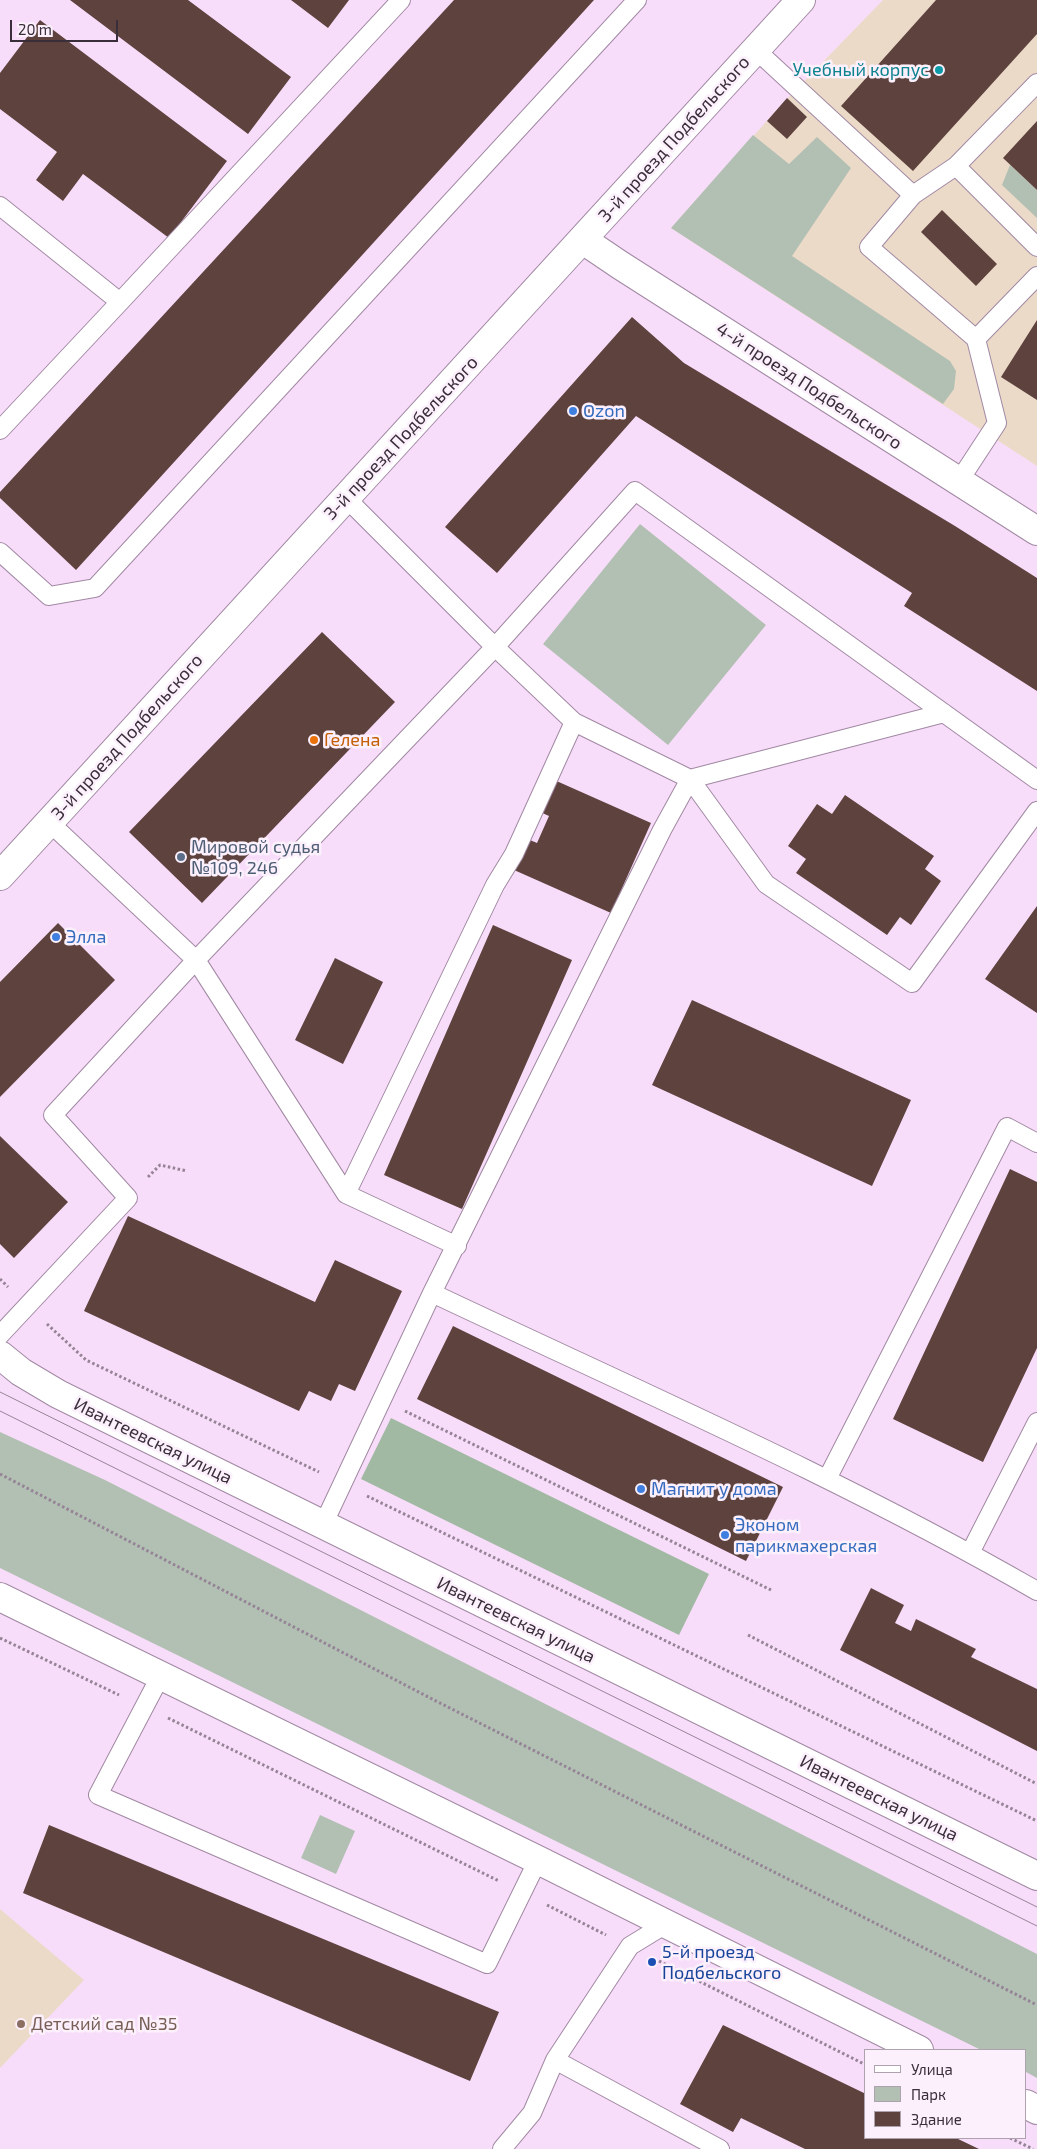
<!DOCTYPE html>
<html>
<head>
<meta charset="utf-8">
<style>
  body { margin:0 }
  #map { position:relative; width:1037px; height:2149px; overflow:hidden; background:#f8ddfa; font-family:"Exo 2",sans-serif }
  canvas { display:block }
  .legend { position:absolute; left:864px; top:2049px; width:162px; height:90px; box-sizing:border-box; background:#fbf0fc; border:1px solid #ada2ae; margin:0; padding:6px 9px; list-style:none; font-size:15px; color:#392e39 }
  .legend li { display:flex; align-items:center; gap:10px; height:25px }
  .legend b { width:25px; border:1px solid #ada2ae }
  .scale { position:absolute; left:10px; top:20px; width:108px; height:22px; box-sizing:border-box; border:2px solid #392e39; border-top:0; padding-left:6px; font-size:15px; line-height:18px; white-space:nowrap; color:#392e39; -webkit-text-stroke:4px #fbf0fc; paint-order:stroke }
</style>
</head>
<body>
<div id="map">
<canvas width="1037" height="2149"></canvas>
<ul class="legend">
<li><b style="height:6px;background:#fff"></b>Улица</li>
<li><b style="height:14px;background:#b2c0b3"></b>Парк</li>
<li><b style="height:14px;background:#5e423e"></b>Здание</li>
</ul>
<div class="scale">20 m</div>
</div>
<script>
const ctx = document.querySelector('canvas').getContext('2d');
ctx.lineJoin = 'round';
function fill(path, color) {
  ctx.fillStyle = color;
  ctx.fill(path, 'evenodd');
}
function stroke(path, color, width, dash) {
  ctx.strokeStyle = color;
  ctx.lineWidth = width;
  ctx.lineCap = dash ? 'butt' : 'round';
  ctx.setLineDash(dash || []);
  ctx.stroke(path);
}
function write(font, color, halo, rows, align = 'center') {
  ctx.font = font + ' "Exo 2",sans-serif';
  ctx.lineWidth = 5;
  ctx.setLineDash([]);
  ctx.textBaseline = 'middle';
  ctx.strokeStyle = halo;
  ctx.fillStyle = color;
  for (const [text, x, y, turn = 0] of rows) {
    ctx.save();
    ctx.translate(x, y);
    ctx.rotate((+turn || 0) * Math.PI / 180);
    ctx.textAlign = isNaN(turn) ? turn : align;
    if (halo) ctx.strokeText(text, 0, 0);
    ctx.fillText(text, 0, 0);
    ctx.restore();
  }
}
const education = new Path2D(`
  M883,0H1037V466L671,228L782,104Z
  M0,1909L84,1980L0,2068Z`);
const green = new Path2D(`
  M753,135L789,164L817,137L851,168L792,256L950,361L956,371L954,389L943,404L671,228Z
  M1010,165L1037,190V218L1002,185Z
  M640,524L766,625L668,745L543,644Z
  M0,1432L105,1480L1037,1954V2078L1026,2072V2050H981L0,1568Z
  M320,1815L355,1831L336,1874L301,1858Z`);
const forest = new Path2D(`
  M391,1418L709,1574L679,1635L361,1479Z`);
const building = new Path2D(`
  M70,0H188L291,77L248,134Z
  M291,0H349L328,28Z
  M454,0H594L76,570L0,498V492Z
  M936,0H1037V34L913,171L841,106Z
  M40,20L227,161L169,238L83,174L63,201L36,180L57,152L0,109V73Z
  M787,98L807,117L787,139L767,121Z
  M1037,121V190L1003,158Z
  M942,210L997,264L976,286L921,232Z
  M632,317L684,363L955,526L1037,578V691L904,606L912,593L636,416L497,573L445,527Z
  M1037,320V400L1001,377Z
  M322,632L395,702L202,903L129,832Z
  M543,775L651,823L611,913L505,866L518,835L537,843L549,816L529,807Z
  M845,795L934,856L925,869L941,881L911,925L900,917L887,935L796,873L806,859L788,846L817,804L832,814Z
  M1037,906V1013L985,979Z
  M58,923L115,980L0,1097V982Z
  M493,925L572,960L462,1209L384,1175Z
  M335,958L383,982L343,1064L295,1040Z
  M692,1000L911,1100L872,1186L652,1085Z
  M0,1136L68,1202L14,1258L0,1244Z
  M1010,1169L1037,1182V1348L983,1462L893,1419Z
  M128,1216L315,1302L335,1260L402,1291L355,1391L339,1384L331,1401L309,1391L299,1411L84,1311Z
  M453,1326L783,1487L746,1561L417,1399Z
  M871,1588L904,1605L895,1623L911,1631L916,1619L976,1649L971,1657L1037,1689V1751L840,1650Z
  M49,1825L499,2012L470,2081L23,1893Z
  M723,2025L866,2094V2138H956L979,2149H805L741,2118L733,2132L680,2104Z`);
const path = new Path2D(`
  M148,1177L160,1165L187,1171
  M0,1279L8,1287
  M47,1324L86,1360L319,1472
  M405,1411L771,1590
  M0,1474L434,1700L1037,2005
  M367,1496L1037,1821
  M748,1635L1037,1784
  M0,1638L119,1695
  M168,1718L499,1881
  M547,1905L606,1935
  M659,1961L866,2065
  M1010,2138L1033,2149`);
const service = new Path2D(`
  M756,50L913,195L869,247L976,339L997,423L959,481
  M956,166L1037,247
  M913,195L956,166L1037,83
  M0,206L120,302L0,430
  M120,302L401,0
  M976,339L1037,276
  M345,497L495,647L574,722L690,779L766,884L912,983L1037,811
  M0,552L49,596L95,588L637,0
  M49,822L196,960L346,1194L457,1246
  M346,1194L495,885L514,854L574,722
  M432,1293C635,1389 843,1479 1037,1591
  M0,1335L128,1198L53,1115L196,960L495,647L635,491L1037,780
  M827,1479L1007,1127L1037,1143
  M323,1525L432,1293L662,830L690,779L944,713
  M970,1553L1037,1422
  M161,1675L98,1795L487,1964L538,1860
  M555,2060L720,2149
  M502,2149L532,2113L555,2060L630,1946L666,1924`);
const minor = new Path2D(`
  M583,240L620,265L1037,531
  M0,876L801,0`);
const tertiary = new Path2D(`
  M0,1355L21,1372L58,1394L1037,1876
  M0,1597L538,1860L919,2050
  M1026,2104L1037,2110`);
const tram = new Path2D(`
  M0,1392L1037,1907
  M0,1411L1037,1926`);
const markers = [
  [939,70,5,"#0f9aa8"],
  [573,411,5,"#3f7fe0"],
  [314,740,5,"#e8710a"],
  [181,857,5,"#5c6f8a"],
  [56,937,5,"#3f7fe0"],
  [641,1489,5,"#3f7fe0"],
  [725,1535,5,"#3f7fe0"],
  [652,1962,5,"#1a4fb4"],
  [21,2024,5,"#8d6e63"]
];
const cultureNames = [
  ["Учебный корпус",929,70]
];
const streetNames = [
  ["3-й проезд Подбельского",674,139,-48],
  ["4-й проезд Подбельского",809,386,33],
  ["3-й проезд Подбельского",401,438,-47],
  ["3-й проезд Подбельского",127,737,-48],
  ["Ивантеевская улица",153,1441,26],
  ["Ивантеевская улица",516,1620,26],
  ["Ивантеевская улица",879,1798,26]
];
const shopNames = [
  ["Ozon",583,411],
  ["Элла",66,937],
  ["Магнит у дома",651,1489],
  ["Эконом",735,1525],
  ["парикмахерская",735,1546]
];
const foodNames = [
  ["Гелена",324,740]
];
const serviceNames = [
  ["Мировой судья",191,847],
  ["№109, 246",191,868]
];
const transitNames = [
  ["5-й проезд",662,1952],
  ["Подбельского",662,1973]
];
const educationNames = [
  ["Детский сад №35",31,2024]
];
fill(education, '#ecdac9');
fill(green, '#b2c0b3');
fill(forest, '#a1b9a3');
fill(building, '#5e423e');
stroke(service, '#a189a3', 20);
stroke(minor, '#a189a3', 30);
stroke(tertiary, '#a189a3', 30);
stroke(path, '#958396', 3, [2.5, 2.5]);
stroke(service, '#fff', 18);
stroke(minor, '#fff', 28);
stroke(tertiary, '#fff', 28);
stroke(tram, '#968397', 1);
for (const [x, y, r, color] of markers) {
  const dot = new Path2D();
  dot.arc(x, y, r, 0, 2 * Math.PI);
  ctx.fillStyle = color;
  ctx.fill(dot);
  stroke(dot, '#fbf0fc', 2);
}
write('18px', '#0d838f', '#fbf0fc', cultureNames, 'right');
write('18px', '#392e39', '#fbf0fc', streetNames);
write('18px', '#366cbe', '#fbf0fc', shopNames, 'left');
write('18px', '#c56008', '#fbf0fc', foodNames, 'left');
write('18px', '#4e5e75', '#fbf0fc', serviceNames, 'left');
write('18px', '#164399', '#fbf0fc', transitNames, 'left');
write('18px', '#785e54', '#fbf0fc', educationNames, 'left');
</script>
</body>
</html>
